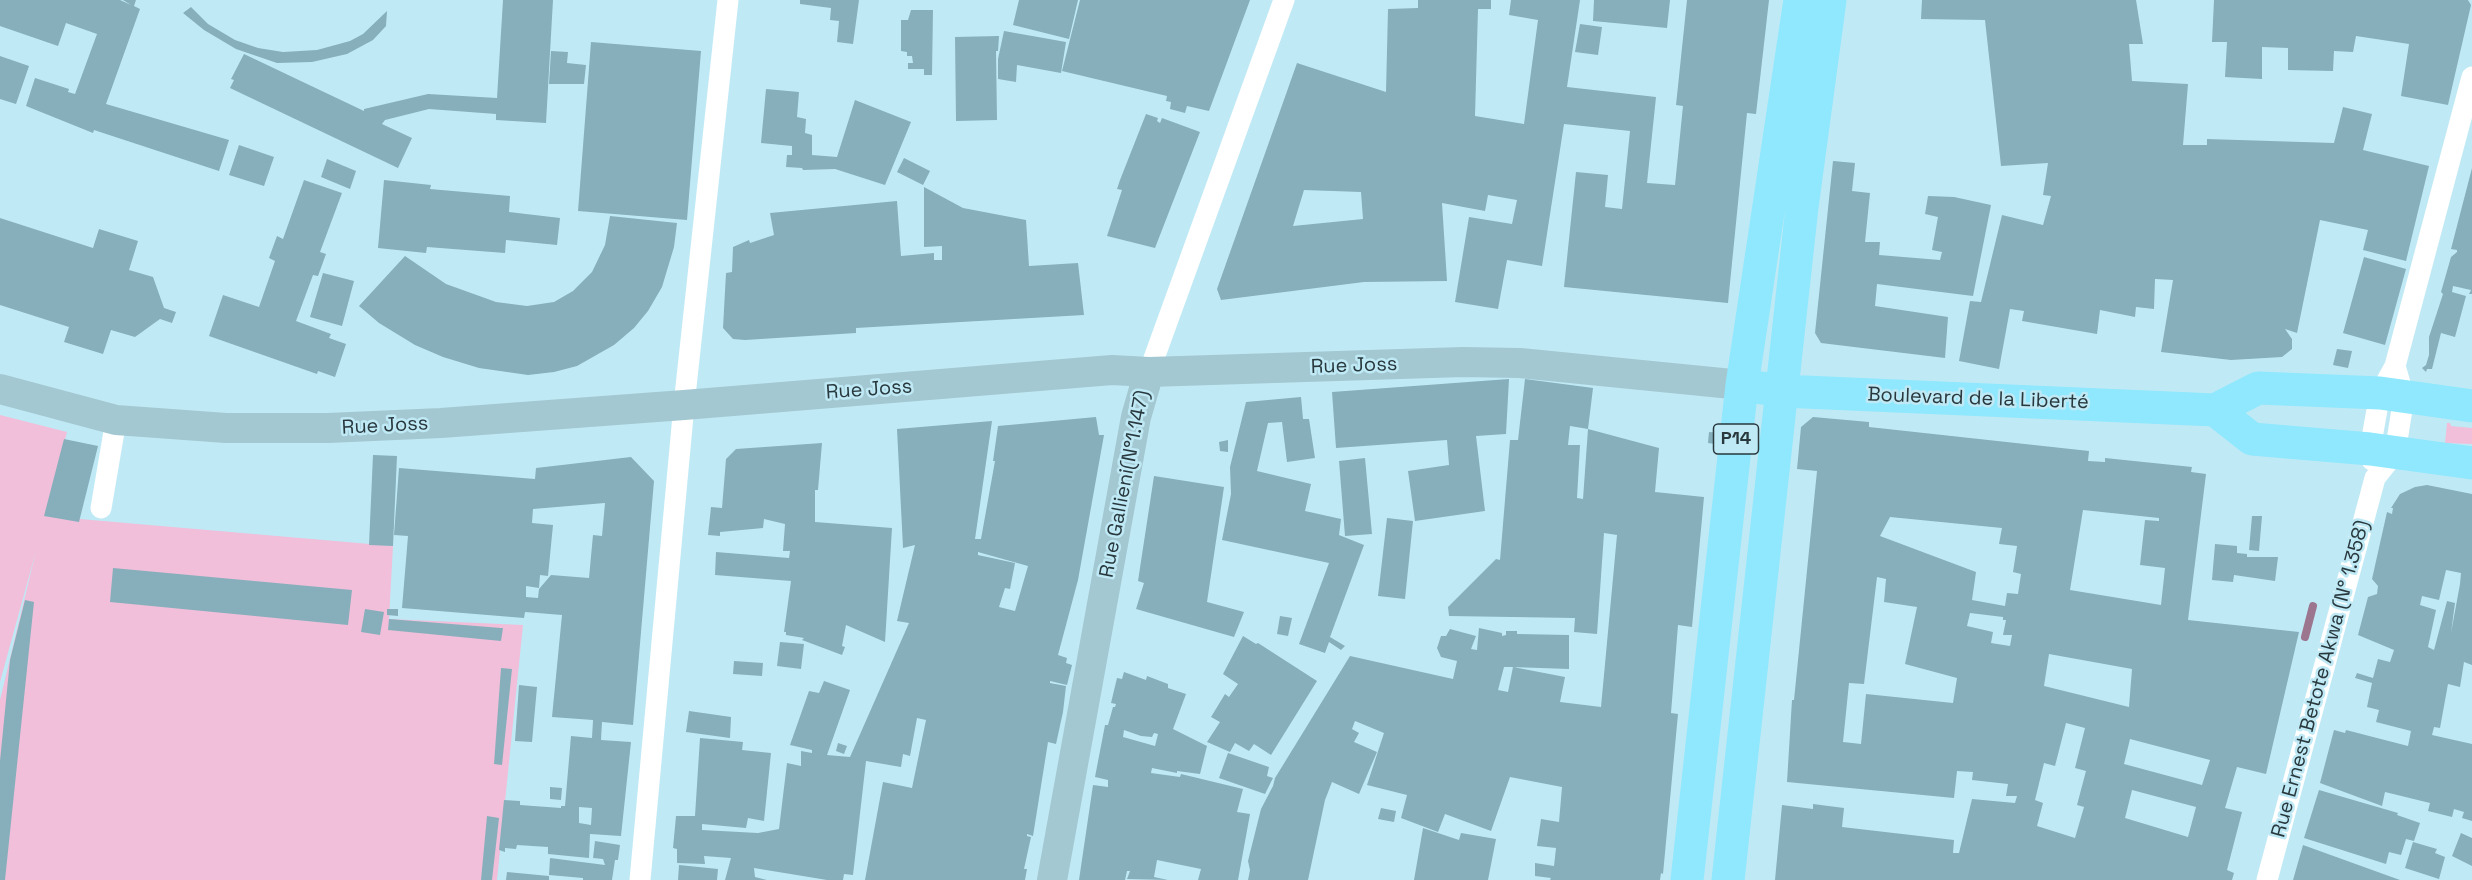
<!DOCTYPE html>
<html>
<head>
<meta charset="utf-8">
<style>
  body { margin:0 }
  canvas { display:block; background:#bfe9f5 }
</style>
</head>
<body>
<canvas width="2472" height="880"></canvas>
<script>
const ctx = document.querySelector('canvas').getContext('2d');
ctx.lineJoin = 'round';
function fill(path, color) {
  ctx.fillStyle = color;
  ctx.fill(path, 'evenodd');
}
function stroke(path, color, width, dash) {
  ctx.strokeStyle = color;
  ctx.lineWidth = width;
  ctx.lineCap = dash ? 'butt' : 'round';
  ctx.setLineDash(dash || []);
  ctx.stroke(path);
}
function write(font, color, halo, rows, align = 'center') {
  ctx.font = font + ' "Space Grotesk",sans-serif';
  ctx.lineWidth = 5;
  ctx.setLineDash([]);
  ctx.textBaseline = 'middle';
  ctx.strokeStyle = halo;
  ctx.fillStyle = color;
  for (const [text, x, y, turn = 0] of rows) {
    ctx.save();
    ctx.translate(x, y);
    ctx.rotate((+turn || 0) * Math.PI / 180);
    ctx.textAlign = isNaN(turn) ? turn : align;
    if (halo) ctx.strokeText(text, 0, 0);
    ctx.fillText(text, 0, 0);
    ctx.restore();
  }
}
const green = new Path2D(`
  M0,415L67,432L45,516L393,546L389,619L523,625L497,880H0V700L36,551L0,682Z
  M2447,423H2450L2451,426L2472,428V444L2445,443Z`);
const stream = new Path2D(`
  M2305,637L2313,606`);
const building = new Path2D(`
  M0,0H120L131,5L123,0H136L134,6L140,9L106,104L229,140L219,171L94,130L93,133L26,106L35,78L69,89L68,92L75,94L97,34L66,23L58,46L0,26Z
  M503,0H553L546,123L496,120V114L429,109L385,120L382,124L412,138L398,168L230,88L234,80L231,79L244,54L364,111V109L428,94L497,98Z
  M800,0H859L853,44L837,42L839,21L830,20L831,8L800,4Z
  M1019,0H1078L1069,39L1013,25Z
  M1080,0H1250L1209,111L1187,106L1185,113L1170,109L1171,102L1166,101L1167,96L1062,71Z
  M1418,0H1491V9H1478L1475,116L1524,124L1538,20L1509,15L1511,0H1580L1567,87L1656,97L1647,183L1675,185L1683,106L1676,105L1687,0H1769L1756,114L1747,113L1728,303L1564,287L1576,172L1608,175L1605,207L1622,209L1630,131L1564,124L1542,266L1507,260L1498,309L1455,302L1469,217L1512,224L1517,200L1488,195L1485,211L1442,203L1447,281L1364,282L1221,300L1217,289L1297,63L1386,92L1388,9L1418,8ZM1304,190L1361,192L1363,219L1293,226Z
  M1594,0H1670L1667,28L1593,21Z
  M1922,0H2136L2143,44H2129L2132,81L2188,84L2183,145H2207V139L2334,143L2343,107L2372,114L2363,150L2429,166L2406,261L2363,250L2368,230L2320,220L2297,333L2285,329L2292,339V349L2282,357L2231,360L2161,352L2173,280L2155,279L2154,309L2136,307L2135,317L2100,310L2097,334L2022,321L2024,311L2010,309L1999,369L1959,361L1970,301L1981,302L2002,215L2043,225L2051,196L2043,195L2048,163L2001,166L1985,20L1921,19Z
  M2214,0H2468L2471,5L2448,105L2401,96L2409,44L2356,36L2353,52L2334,51L2333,71L2288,70V48L2262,47V79L2225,77L2227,42H2212Z
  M191,7L208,24L235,40L258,48L283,52L317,50L350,41L363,34L387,11L386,26L373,40L347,54L312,62L277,63L236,49L204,30L183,13Z
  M911,10H933L932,75H924V69H908V63H913L912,56H907V52L901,51V20H908Z
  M1580,24L1602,27L1598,55L1575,52Z
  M1004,31L1066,42L1061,73L1017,65L1016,82L998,79V59Z
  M999,36L998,51H996L997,120L956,121L955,37Z
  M591,42L701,51L687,220L578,211Z
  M551,51L568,52L567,63L586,65L584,84H549Z
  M0,56L29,66L16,104L0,99Z
  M766,89L799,92L797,117L806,119L805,133L812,135V155L837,157L855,100L911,122L885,185L835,169L803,170L802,168L786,167L787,155H792V146L761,143Z
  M1146,114L1158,118L1157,121L1160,123L1162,118L1200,132L1155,248L1107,236L1122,190L1117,189L1120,180Z
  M239,145L274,157L264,186L229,175Z
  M904,158L930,171L923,185L897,172Z
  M327,159L356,171L350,189L321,177Z
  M1833,161L1855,163L1852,191L1870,193L1865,242H1880L1879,255L1940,260L1942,252L1932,250L1938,217L1925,214L1928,196L1954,197L1991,205L1973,296L1877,284L1875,306L1948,317L1945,358L1821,343L1815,333Z
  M2472,168V294H2469L2471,290L2453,286L2452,292L2466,296L2455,337L2441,333L2432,369H2427L2426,372L2422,368L2426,365L2429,355V337L2443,294L2441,292L2451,257L2457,252V250L2451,249Z
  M304,180L342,193L320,252L326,254L318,276L313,275L296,321L331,334L329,338L346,344L335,377L318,371L317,374L209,336L223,295L259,307L275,261L269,258L277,236L283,239Z
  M384,180L431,185L430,189L510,196L509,212L560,218L557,245L506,240L505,253L427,247L426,253L378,248Z
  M924,187L963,208L1026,220L1029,266L1078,263L1084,315L856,328V333L745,340L733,339L723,328L726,273L732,272L733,247L749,240L750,243L774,235L770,213L897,201L901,256L934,253V260H942V246L924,247Z
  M610,216L677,223L674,247L662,287L648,311L634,328L614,345L577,366L554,372L528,375L479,368L443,357L415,345L379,323L359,306L405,256L446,284L496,302L527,306L554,302L573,291L592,272L605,245Z
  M0,218L93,248L99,229L138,241L129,270L153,277L164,308L176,312L172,323L160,319L135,337L111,330L103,354L64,342L69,327L0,305Z
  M2364,257L2406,269L2385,345L2343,333Z
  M323,273L354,281L342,326L310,317Z
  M2337,349L2352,351L2348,368L2333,365Z
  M1509,379L1506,434L1476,436L1485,511L1415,521L1408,471L1449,465L1447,440L1336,448L1332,392Z
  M1525,379L1593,388L1588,429L1659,448L1655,492L1704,497L1692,627L1678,625L1671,713L1678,714L1663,874L1661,873L1660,880H1550L1551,878L1535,876V863L1554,866L1556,848L1537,846L1541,819L1559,822L1562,787L1510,777L1491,831L1445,814L1438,832L1401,818L1407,795L1367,785L1384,733L1355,721L1352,729L1359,733L1354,742L1377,752L1359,794L1332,782L1325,800L1308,880H1248L1250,870L1248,861L1261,809L1273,786L1275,778L1350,656L1453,679L1457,661L1441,657L1437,648L1441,636H1446L1450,629L1476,636L1471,649L1477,650L1479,628L1502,633V636L1506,635V631H1517V634L1569,635V669L1512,667H1504L1498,690L1508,692L1513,667L1565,677L1560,702L1601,707L1617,535L1604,533L1597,634L1574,632L1575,618L1449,616L1448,607L1496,559L1500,560L1510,440H1518ZM1570,426L1588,429L1583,499L1577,498L1580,445H1568Z
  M1301,397L1303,419H1309L1315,458L1287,462L1282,422L1268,423L1257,471L1311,484L1305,511L1341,519L1339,535L1364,545L1330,637L1345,646L1341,650L1329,642L1325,653L1299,644L1329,563L1222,540L1231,494L1230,467L1246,402Z
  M1096,417L1099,435H1104L1078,580L1058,655L1067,658L1066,663L1072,665L1067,685L1050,681V683L1066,686L1063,712L1056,744L1048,742L1033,836L1027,834V836L1031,837L1024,869H1027L1025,880H865L883,782L912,788L926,720L917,718L910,756L903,754L901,767L866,761L853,875L844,874L843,880H827L754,868L755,877L767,880H725L731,858L704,856L705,864L677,863V849L673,848L676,816H695L700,738L743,742L742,750L771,753L764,821L748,818L746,828L702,824V830L758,833L779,829L787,763L801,766V751L812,753V750L790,745L809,691L819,693L824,681L850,690L827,755L850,757L909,623L897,621L915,545L903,548L897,429L992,421L975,539H981L995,461H993L998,426ZM978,552L1028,566L1015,611L999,607L1005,588L1010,589L1015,563L978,555Z
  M1813,417L1869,422V427L2089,451L2088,461L2105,462V458L2192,467L2191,472L2206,474L2188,620L2299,632L2266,774L2237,767L2225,808L2242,812L2227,870L2234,873L2232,880H1775L1782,805L1813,809V804L1844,808L1842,827L1954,840L1953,853H1959L1972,799L2015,803L2017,796H2006L2008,784L1972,780L1973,772L1957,771L1954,798L1787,782L1792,700H1794L1817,471L1797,469L1801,427ZM2083,510L2159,518V521L2145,520L2140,565L2165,568L2161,605L2070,590ZM1890,517L2002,528L1999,544L2017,546L2013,572L2021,574L2018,594L2007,593L2005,606L1972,600L1976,572L1880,536ZM1877,577L1886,579L1884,602L1917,607L1905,664L1957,678L1953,703L1866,694L1861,744L1843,742L1849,683L1864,684ZM1970,613L2003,617V620H2006L2003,635H2012L2010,646L1991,643L1993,632L1967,626ZM2049,654L2132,669L2129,707L2044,686ZM2066,723L2085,728L2075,768L2086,771L2077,805L2084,807L2075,838L2037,826L2043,803L2035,800L2044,763L2055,766ZM2130,739L2210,760L2202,785L2124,764ZM2132,790L2196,807L2188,837L2125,818Z
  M1709,432L1723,433L1722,445L1708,443Z
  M64,439L98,446L79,522L44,516Z
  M1228,440V452L1220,451L1219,442Z
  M822,443L818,490H815V522L892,528L885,642L846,625L842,646L845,647L842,655L802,640L804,638L786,635V632H784L791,581L715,575L716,552L789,558L790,551H783L785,524L764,519L763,528L720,532V536L708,535L711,507L722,508L726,459L736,449Z
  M373,455L397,456L393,546L369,545Z
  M631,457L654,481L633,725L602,722L601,740L631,742L621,836L590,834L589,858L548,854V847L517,845L516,849L505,848V852L499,850L504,800L520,801V805L561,808V806H565L571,736L592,738L593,720L552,717L562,615L525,612L524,618L402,608L408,536L394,535L399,468L535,479L536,468ZM605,503L602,536L593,535L589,578L551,575L539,589L538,598L526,597V586L539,588L540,575L548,576L553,525L532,523L533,509ZM579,807L592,808L591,825L579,823Z
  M1365,458L1372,534L1345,536L1339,461Z
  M1154,476L1224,487L1207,602L1244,612L1234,637L1136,609L1144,583L1138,581Z
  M2427,485L2472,494V665L2464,662L2460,687L2448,684L2440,728L2434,727L2432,735L2472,744V821L2462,818L2464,812L2454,809L2452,817L2428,811L2430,803L2385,792L2382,806L2320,783L2334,730L2345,733L2346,730L2408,746L2411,731L2376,722L2379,710L2367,707L2372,683L2355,678L2357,673L2373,678L2378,659L2390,662L2394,650L2358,635L2368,597L2377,594L2378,586L2372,579L2387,512L2392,514L2393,508H2391L2400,494L2415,487ZM2446,570L2461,573L2460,584L2451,633L2455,603L2447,601L2434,650L2428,647L2436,610L2420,605L2422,596L2439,600Z
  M2252,516H2262L2259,551L2249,550Z
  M1387,518L1413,521L1405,599L1378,596Z
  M2215,544L2237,546V553L2247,554V557H2278L2275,581L2234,575L2233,582L2212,580Z
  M113,568L352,590L348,625L110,602Z
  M25,600L34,602L5,880H0V761L10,660Z
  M365,609L384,612L380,635L361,632Z
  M387,609H398V616L387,615Z
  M1280,616L1292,618L1288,636L1277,634Z
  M389,619L501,628H503L501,641L388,630Z
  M1243,636L1256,644L1258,643L1317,681L1271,755L1254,744L1249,751L1235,743L1230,752L1207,742L1220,722L1211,717L1225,694L1229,697L1238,684L1223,674Z
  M780,642L804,644L801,669L777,666Z
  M734,661L763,663L762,676L733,674Z
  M501,668L512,669L502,765L494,764Z
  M1124,672L1146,680L1147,676L1168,684V688L1186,694L1173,729L1207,746L1200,774L1177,771V773L1152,768L1151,773L1180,777L1181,774L1243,789L1237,812L1250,814L1238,880H1198L1201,869L1157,860L1154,877L1168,880L1127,879L1130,871H1127L1125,880H1079L1093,785L1108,787V780L1095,777L1105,725H1108L1113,707H1115L1116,704L1111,703L1117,678L1122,679ZM1124,730L1141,736L1152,737L1154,733L1158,734L1155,746L1123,737Z
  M519,685L537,687L532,742L515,741Z
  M689,711L731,717L730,738L686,732Z
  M838,743L847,746L844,754L836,751Z
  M1228,753L1269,767L1267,776L1273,778L1265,794L1219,778Z
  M550,787L562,788L561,800L550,799Z
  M2319,790L2398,813L2397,815L2420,823L2414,841L2406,839L2401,855L2389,852L2386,864L2304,838Z
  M1381,808L1396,811L1394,822L1378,819Z
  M487,816L499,818L492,880H481Z
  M1423,828L1459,840L1461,833L1496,839L1488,880H1414Z
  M2461,833L2472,838V866L2452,856Z
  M595,841L620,845L618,860H615L612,880H583V878L549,875L550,858L605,865L603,859L593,858Z
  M2413,842L2437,849L2435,853L2445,857L2439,879L2405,868Z
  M2303,845L2400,880H2293Z
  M679,865L718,869L717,880H678Z
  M507,872L549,876V880H506Z`);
const street = new Path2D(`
  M1149,372L1284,0
  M2372,460L2370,449L2380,393L2395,366L2472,77
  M101,508L116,420
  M640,880L684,405L728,0
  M2267,880L2375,478L2395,453L2404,397L2395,366`);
const secondary = new Path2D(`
  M0,389L116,420L226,428H328L441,423L684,405L1112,370L1149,372L1463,362L1520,363L1742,385
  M1052,880L1136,417L1149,372`);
const primary = new Path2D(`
  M1762,388L1782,391L2215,410L2258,388L2380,393L2472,406
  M2215,410L2252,439L2370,449L2472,463
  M1687,880L1742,385L1800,0
  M1728,880L1802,207L1830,0`);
const shields = [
  [1736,439,45]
];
const shieldNames = [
  ["P14",1736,439]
];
const streetNames = [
  ["Rue Joss",1354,366,-2],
  ["Rue Joss",869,390,-4],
  ["Boulevard de la Liberté",1978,399,2],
  ["Rue Joss",385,426,-3],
  ["Rue Gallieni(N°1.147)",1125,484,-79],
  ["Rue Ernest Betote Akwa (N° 1.358)",2321,679,-75]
];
fill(green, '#f1bfda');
stroke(stream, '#9c758f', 8);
fill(building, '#86afbb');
stroke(street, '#fff', 21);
stroke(secondary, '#a3c8d2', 30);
stroke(primary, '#8fe8fd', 33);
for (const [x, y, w] of shields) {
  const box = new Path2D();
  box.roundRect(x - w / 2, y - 15, w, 30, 4.5);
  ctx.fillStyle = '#bfe9f5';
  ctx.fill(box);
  stroke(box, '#28383d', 1.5);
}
write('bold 18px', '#28383d', null, shieldNames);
write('20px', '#28383d', '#bfe9f5', streetNames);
</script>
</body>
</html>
